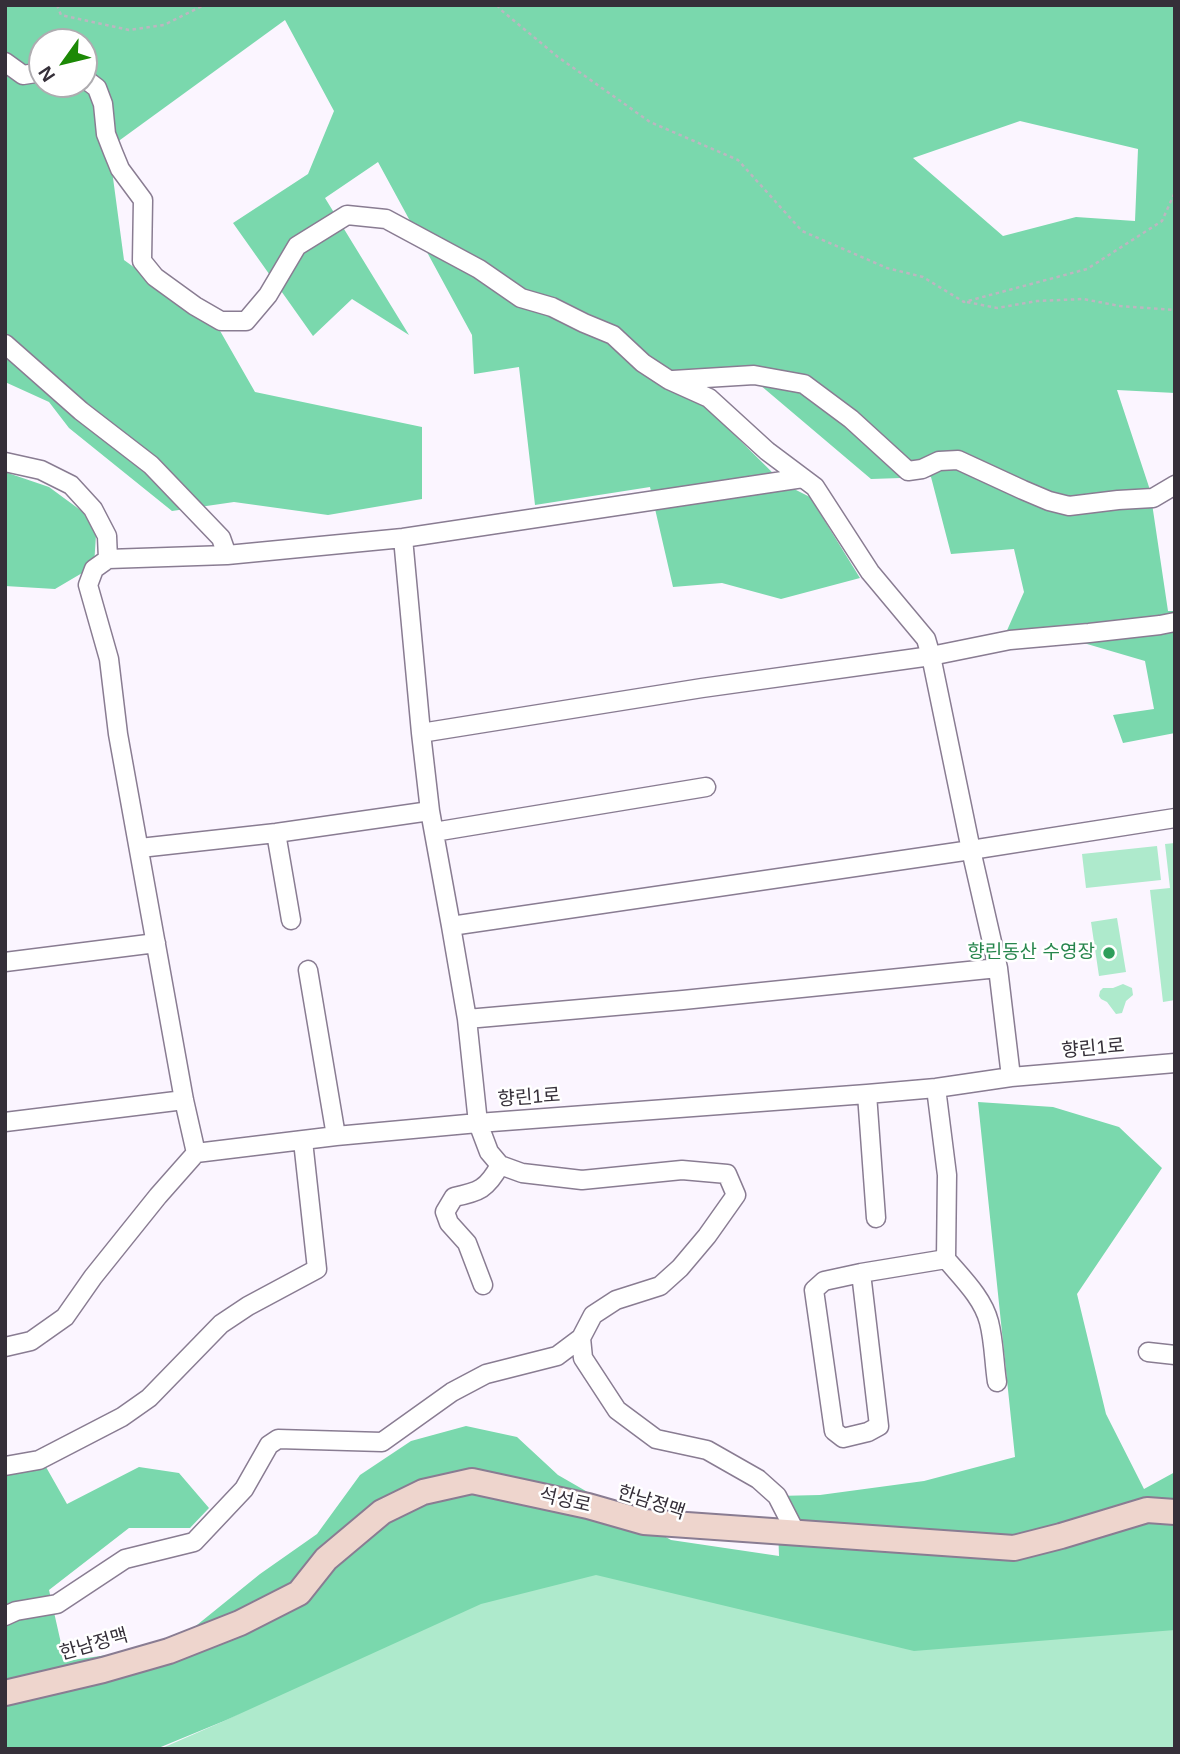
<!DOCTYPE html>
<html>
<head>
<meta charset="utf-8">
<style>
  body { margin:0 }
  #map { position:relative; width:1180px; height:1754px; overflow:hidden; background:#fbf5ff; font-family:Helvetica,sans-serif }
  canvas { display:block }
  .frame { position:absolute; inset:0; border:7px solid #352f39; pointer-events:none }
  .north { position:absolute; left:28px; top:28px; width:70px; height:70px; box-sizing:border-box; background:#fff; border:2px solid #aeacb0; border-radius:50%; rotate:236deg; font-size:19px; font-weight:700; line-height:28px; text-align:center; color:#352f39 }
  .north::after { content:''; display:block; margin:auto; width:24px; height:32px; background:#1c8906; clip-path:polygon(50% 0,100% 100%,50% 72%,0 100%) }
</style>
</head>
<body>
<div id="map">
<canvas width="1180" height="1754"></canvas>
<div class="frame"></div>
<div class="north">N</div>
</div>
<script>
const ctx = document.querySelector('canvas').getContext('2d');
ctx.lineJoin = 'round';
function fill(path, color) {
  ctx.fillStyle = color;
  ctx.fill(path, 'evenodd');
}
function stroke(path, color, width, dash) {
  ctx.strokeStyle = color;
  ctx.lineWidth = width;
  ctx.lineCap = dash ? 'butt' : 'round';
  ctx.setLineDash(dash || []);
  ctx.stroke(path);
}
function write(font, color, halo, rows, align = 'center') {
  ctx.font = font + ' Helvetica,"Noto Sans KR",sans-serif';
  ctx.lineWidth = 5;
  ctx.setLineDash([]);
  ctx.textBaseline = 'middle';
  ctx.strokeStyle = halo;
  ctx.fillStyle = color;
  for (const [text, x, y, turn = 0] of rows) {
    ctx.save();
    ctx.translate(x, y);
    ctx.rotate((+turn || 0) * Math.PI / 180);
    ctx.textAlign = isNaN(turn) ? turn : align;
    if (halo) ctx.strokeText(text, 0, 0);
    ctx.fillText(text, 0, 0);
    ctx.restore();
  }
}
const green = new Path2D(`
  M1175,843V1000L1163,1002L1150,890L1170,888L1165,844Z
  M1157,846L1161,880L1086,888L1082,854Z
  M1117,918L1126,972L1099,976L1091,922Z
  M1123,984L1132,988L1133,995L1126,1001L1122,1013L1116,1014L1107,1002L1101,999L1099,996L1100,991L1103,988H1113Z
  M585,1572L1175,1621V1749H160L224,1721L481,1593Z`);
const forest = new Path2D(`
  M5,5H1175V393L1117,390L1150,490L1168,611H1175V733L1123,743L1113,715L1154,709L1145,661L1087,644H1001L1024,592L1014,549L951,554L931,477L871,479L740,368L671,372L784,484L810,497L860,578L781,599L722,583L673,587L650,487L535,505L519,367L474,374L472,335L378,162L325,198L409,335L352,299L313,336L233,223L308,174L334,111L285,20L109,148L124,260L219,329L255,392L422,427V499L328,515L234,502L172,511L69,428L49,402L5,382ZM42,42H84V84H42ZM1020,121L1138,149L1135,221L1076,217L1003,236L913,158Z
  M5,472L49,487L83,512L96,535L94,566L55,589L5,586Z
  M978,1102L1053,1107L1119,1127L1162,1168L1077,1294L1106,1414L1144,1489L1175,1472V1630L914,1651L596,1575L481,1604L224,1721L156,1749H5V1476L46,1467L67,1504L139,1467L179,1473L209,1508L190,1528H129L49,1590L65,1661L171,1646L260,1574L317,1534L360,1475L411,1441L466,1426L517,1437L558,1475L671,1540L779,1556L777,1496L820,1495L924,1481L1015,1457Z`);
const path = new Path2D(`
  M57,5L61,15L129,30L164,25L204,5
  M497,5L501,10L558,57L650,122L738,160L802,231L887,268L923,277L964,302L1087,269L1162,221L1175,192
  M967,302L997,308L1037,301L1083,299L1120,306L1175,310`);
const street = new Path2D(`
  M5,62L23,75L42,72
  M84,78L97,88L103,104L106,134L113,152L120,169L143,200L142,261L155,277L195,306L221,321H246L268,295L297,246L347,215L386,219L479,269L521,298L552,307L584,323L613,335L643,363L669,380L709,398L767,451L815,487L870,572L926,639L931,656L971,850L998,968L1011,1077
  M5,344L81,411L151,465L221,538L227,555
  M673,380L754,375L804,384L851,419L908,471L922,469L939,461L958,460L1023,490L1049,501L1069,506L1118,500L1153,498L1175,485
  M5,462L41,470L71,485L93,509L107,536L108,559
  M803,478L403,538L227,555L108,559L94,569L88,585L109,659L118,734L184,1100L196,1153L336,1136L478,1123L867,1094L936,1088L1011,1077L1175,1063
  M403,538L421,733L430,811L451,926
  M421,733L702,688L931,656L1010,640L1089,633L1160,625L1175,622
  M434,832L706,787
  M276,833L291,920
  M140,848L276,833L430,811
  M5,962L156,943
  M308,970L336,1136
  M467,1019L683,1000L998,968
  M867,1094L876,1218
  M5,1122L184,1100
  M946,1259C962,1278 983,1298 989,1322C994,1341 994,1362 997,1382
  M861,1273L824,1281L814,1290L834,1431L843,1438L868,1432L879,1426L861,1273L946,1259L947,1175L936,1088
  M483,1285L467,1243L449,1223L445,1212L454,1197C479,1192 487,1189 500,1165
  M5,1347L31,1341L65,1317L93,1277L158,1196L196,1153
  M1148,1352L1175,1355
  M5,1466L39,1460L122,1417L149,1398L221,1324L248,1306L317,1269L303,1141
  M796,1533L777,1496L758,1479L707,1450L656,1439L617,1410L583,1358L581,1338L593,1315L616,1300L660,1286L680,1268L707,1236L736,1195L727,1174L682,1170L582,1180L522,1173L500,1165L489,1152L478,1123L467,1019L451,926L971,850L1175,818
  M5,1616L16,1611L57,1604L125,1559L194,1542L244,1489L269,1445L278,1439L382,1442L452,1392L486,1374L557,1356L581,1338`);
const secondary = new Path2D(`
  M5,1693L103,1670L169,1651L240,1623L299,1593L326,1559L382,1512L423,1492L472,1481L588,1506L644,1522L1014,1548L1061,1536L1147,1510L1175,1512`);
const markers = [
  [1109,953,7,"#2e9e5b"]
];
const leisureNames = [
  ["향린동산 수영장",1095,953]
];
const streetNames = [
  ["향린1로",1093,1049,-5],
  ["향린1로",529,1098,-4],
  ["석성로",565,1501,13],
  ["한남정맥",651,1503,18],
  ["한남정맥",94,1645,-16]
];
fill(green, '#aeeacc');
fill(forest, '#7ad8ad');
stroke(street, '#897c92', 21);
stroke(secondary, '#897c92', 28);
stroke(path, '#bcb6c0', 2.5, [3.5, 3.5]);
stroke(street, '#fff', 18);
stroke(secondary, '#eed5cd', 24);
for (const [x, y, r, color] of markers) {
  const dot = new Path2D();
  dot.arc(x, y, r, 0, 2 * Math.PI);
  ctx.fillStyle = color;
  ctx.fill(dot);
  stroke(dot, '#fff', 2.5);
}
write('19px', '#27864d', '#fff', leisureNames, 'right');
write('19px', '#352f39', '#fff', streetNames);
</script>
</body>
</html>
